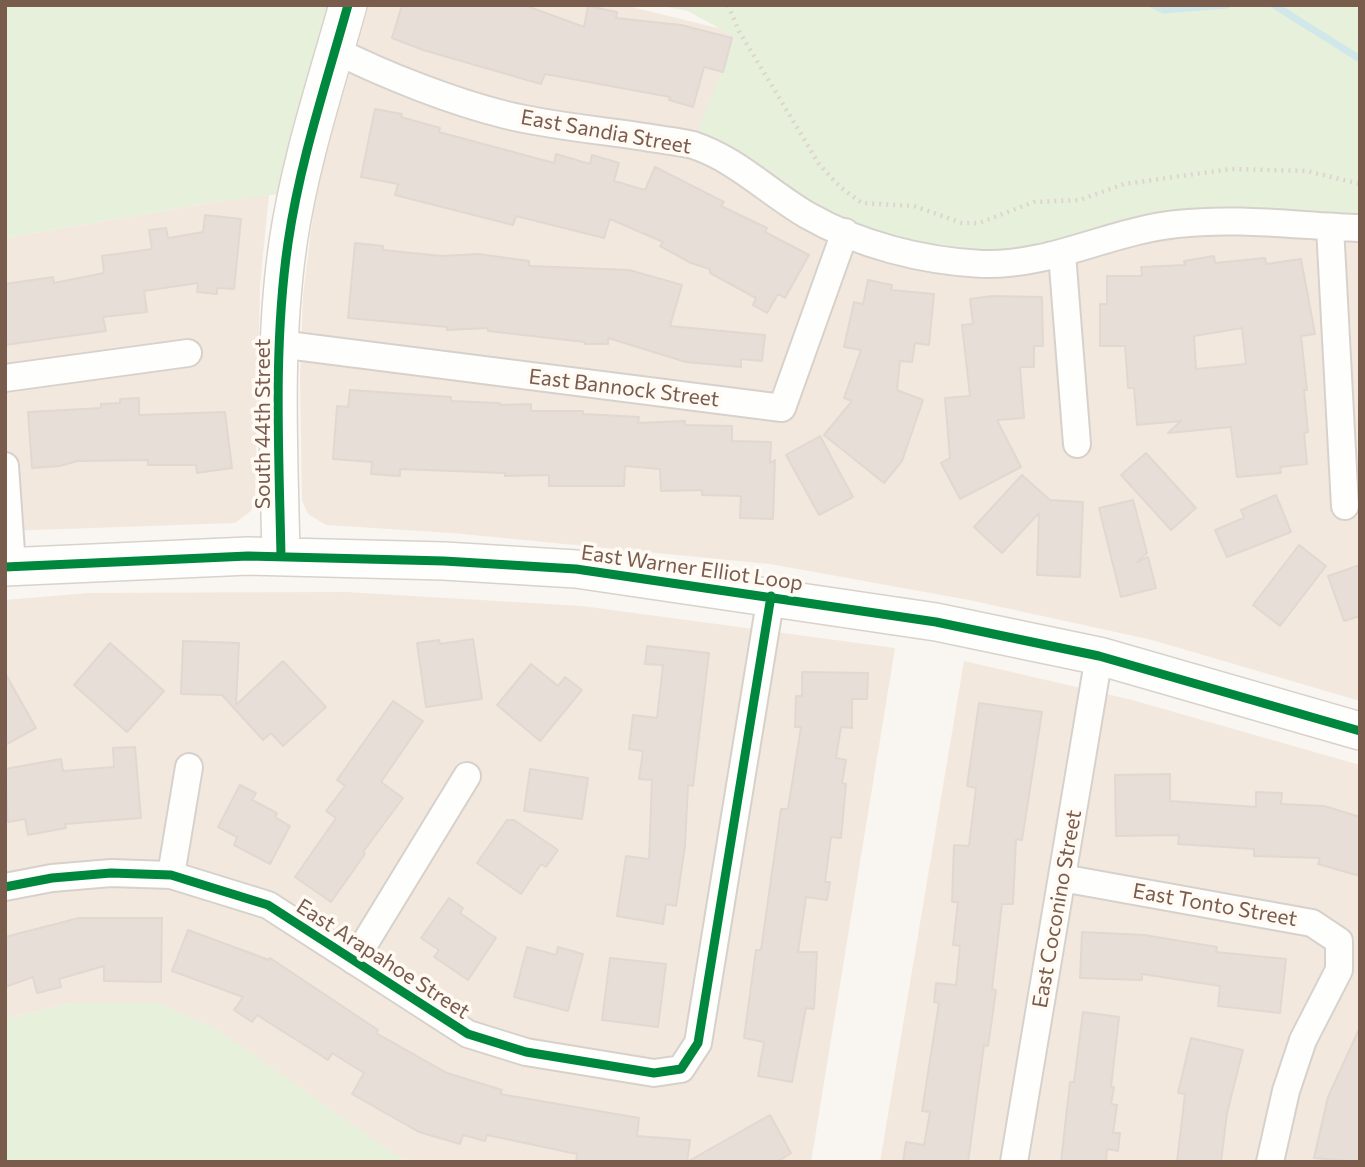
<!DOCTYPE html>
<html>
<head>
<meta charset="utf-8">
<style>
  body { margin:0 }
  #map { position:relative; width:1365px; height:1167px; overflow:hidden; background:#f9f5f0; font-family:Commissioner,sans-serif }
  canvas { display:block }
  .frame { position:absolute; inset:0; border:7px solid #7a5c4d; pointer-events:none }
</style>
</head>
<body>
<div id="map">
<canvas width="1365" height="1167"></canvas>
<div class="frame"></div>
</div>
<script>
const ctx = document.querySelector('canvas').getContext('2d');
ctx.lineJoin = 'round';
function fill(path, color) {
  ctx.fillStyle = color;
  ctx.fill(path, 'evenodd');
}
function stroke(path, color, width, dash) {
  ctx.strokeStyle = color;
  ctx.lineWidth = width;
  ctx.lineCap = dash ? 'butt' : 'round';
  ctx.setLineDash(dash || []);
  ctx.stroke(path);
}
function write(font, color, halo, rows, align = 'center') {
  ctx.font = font + ' Commissioner,sans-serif';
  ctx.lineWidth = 7;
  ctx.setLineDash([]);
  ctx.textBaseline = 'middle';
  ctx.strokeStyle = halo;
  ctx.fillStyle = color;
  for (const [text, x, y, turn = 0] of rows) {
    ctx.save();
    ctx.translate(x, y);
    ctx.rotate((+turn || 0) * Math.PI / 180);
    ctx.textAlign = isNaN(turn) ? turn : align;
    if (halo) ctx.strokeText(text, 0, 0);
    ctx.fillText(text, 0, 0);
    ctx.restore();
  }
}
const residential = new Path2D(`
  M369,5H624L738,33L698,159L763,197L1147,241L1182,235L1225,234L1360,240V701L1152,640L969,600L770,564L452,533L326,525L308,514L302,500L300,380L303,296L313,214L326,153Z
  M269,195L260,285L255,501L251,511L235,523L5,531V238L226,200Z
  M346,592L582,606L895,648L811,1162H420L401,1158L71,1003L5,1019V600L89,593Z
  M964,661L1132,700L1360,765V1162H880Z`);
const green = new Path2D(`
  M5,5H348L297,192L226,200L5,238Z
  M657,5H1360V228L1241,221L1025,261L875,246L692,145L735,37L688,11Z
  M71,1003H158L217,1029L400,1158L420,1162H5V1019Z`);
const stream = new Path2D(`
  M1153,5L1164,10L1227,5
  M1274,5L1360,59`);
const building = new Path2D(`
  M402,5H524L584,27L588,6L617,12L616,18L681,25L732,38L723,72L704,67L693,107L669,100L670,97L545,74L541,84L423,50L392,38Z
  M375,109L402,114L401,117L440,128L439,132L554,163L556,154L590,164L592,155L619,163L614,181L645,190L655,167L724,202L721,206L767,228L765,232L809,255L785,298L778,294L767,313L753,305L756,298L710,273V269L691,263L660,246L663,242L610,219L604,238L516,216L513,225L395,195L398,184L361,177Z
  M205,215L241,219L234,289L217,288V294L197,292L198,283L144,291L147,312L103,317L106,331L5,345V284L53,277L54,283L104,273L102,256L152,249L149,230L166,228L168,238L203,232Z
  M355,243L383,246V250L442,256L478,254L529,261V266L629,270L682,285L670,326L765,335L762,361L741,359V367L686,362L608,338V344H585V342L488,331V328L447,330V327L348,318Z
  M1214,256L1215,263L1265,258L1266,264L1301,259L1315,334L1301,336L1307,390H1304L1308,432L1304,433L1307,464L1280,467L1281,473L1237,477L1231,427L1168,433L1181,421L1137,425L1134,388H1128L1125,346H1100V304H1107V276H1142L1141,267L1185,265L1184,261ZM1242,328L1246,364L1196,369L1194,336Z
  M868,280L892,285L891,290L934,294L929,345L915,343L912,362L900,361L897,390L923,400L902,461L884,483L824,435L852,401L844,398L861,350L844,347L854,302L863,304Z
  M992,296L1042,297L1043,346H1034V367H1020L1024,418L997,420L1021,467L960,499L941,463L950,458L945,398L970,396L962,325L973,324L970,299Z
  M350,390L451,397V401L500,403V405L531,404V411H583V414L639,417L638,423L685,421V425L732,426V441L771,442L770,463L775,460L773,519L740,518L741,496L702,495V490L661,491L660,469L625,466L624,486H549V475L505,476V473L400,469V476L371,474L372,462L333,459L337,406L348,407Z
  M139,398V415L225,412L232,468L197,473L196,465H148V460L77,461L60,466L32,468L28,412L101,408V404L120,403V399Z
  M820,436L853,497L819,515L786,455Z
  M1146,453L1196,508L1171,530L1121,475Z
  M1022,475L1050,500L1083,502L1080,577L1037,575L1039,513L1002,553L974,527Z
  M1276,495L1291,532L1227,557L1215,530L1244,518L1241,510Z
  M1133,500L1147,553L1137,562L1148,557L1156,588L1121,597L1099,508Z
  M1299,545L1326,566L1280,626L1253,605Z
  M1360,565V616L1344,621L1328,576Z
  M473,639L482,699L426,707L417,643L439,640L440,644Z
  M183,641L239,643L236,705L283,661L326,707L283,746L271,733L263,740L222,695L181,694Z
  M110,643L164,691L127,732L74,685Z
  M647,646L709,653L693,786L688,785L685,846L676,906L666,904L663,924L617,916L626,856L649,859L652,780L639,779L643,751L629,749L633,715L657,718L663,665L645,664Z
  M531,664L558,686L565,677L582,690L540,741L497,705Z
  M802,672L868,673L867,699H852V728L841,727L836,758L846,760L842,783L846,784L841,838L831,837L825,882H830L827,900L806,897L798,952H817L814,1009L806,1008L792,1082L758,1076L764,1042L744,1038L756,950H761L781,809H788L801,727H795L796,696H802Z
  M5,673L36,728L5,745Z
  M393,701L423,721L381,782L403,798L363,852L365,854L331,902L295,877L336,818L326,811L345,786L337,780Z
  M979,703L1042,712L1022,840L1016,839L1013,904H1002L992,989L996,990L992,1019L988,1046L984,1045L968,1162H903L906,1142L924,1145L930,1112L922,1111L939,1003L934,1002L936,983L956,985L960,946L953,945L958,902H952L954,845L969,846L976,788L967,786Z
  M135,747L141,818L65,824L66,828L28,835L25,819L8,822L5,769L61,759L63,771L114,767L113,748Z
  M530,769L588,778L582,819L524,811Z
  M1170,774V801L1256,807V792L1282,793L1281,804L1324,806L1360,817V876L1318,864L1320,858L1254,856V849L1178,844L1179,835L1116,836L1115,775Z
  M240,785L256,793L252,800L277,813L275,817L290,826L270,864L234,845L237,837L218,827Z
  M507,820H514L558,850L546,867L541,864L521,894L477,863Z
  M449,898L463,908L460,913L496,938L468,980L434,957L439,950L421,938Z
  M79,918H162L161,982L104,981V966L59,979L61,987L37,993L33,977L5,987V937Z
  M188,930L269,960L270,958L378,1030L376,1033L447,1073L502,1090L500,1094L639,1118L637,1136L690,1140L687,1162L770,1115L791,1153L777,1162H576L577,1154L487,1135L485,1141L463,1135L460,1144L419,1132L352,1094L364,1073L332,1053L328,1060L257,1015L252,1022L234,1010L243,997L172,971Z
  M1082,932L1144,935L1217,947L1216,952L1286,959L1280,1013L1218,1006L1220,986L1142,974V980L1080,978Z
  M527,947L556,955L558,947L583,954L568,1011L514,997Z
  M610,958L666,964L658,1027L602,1020Z
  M1083,1012L1119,1017L1111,1087H1114L1111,1104L1117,1105L1113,1133H1120L1118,1151L1107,1149L1106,1162H1061L1070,1082H1074Z
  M1360,1027V1162L1314,1158L1328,1097Z
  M1191,1038L1243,1050L1227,1113L1221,1162H1177L1185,1094L1178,1093Z`);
const path = new Path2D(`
  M728,5L739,31L819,164L840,187L862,203L914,206L962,223H979L1034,202L1080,200L1124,184L1231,169L1307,171L1360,184`);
const street = new Path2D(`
  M335,50C384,75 453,102 506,115C551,126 599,130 645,137C660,140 678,141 693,145C736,159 769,193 807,215C859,245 923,261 982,264C1051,266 1110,231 1177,224C1238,217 1299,226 1360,228
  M1330,227L1345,506
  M1062,254L1077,444
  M279,344L782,408L845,232
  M5,378L188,353
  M5,466L12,566
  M171,875L189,767
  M1062,878L1312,923L1339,941V970L1303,1040L1286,1091L1270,1162
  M5,887L52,878L111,873L171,875L268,905L468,1034L526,1052L654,1073L681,1069L698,1043L771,596
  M354,961L467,776
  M1014,1162L1099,656`);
const secondary = new Path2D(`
  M281,557C279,453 273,346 288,243C300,161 326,84 348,5
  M5,567L248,556L444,561L576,569L936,622L1099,656L1360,731`);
const cycleway = new Path2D(`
  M281,557C279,453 273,346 288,243C300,161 326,84 348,5
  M5,567L248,556L444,561L576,569L936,622L1099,656L1360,731
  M5,887L52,878L111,873L171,875L268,905L468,1034L526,1052L654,1073L681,1069L698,1043L771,596`);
const streetNames = [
  ["East Sandia Street",606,132,10],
  ["East Bannock Street",624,388,7],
  ["South 44th Street",263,424,-90],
  ["East Warner Elliot Loop",692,568,8],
  ["East Tonto Street",1215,905,10],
  ["East Coconino Street",1057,909,-80],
  ["East Arapahoe Street",383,959,33]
];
fill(residential, '#f2e8de');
fill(green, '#e7f0db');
stroke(stream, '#d0e8ea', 7);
fill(building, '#e6ded7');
stroke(building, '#e2d8d2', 2);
stroke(street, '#d7d1cb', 30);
stroke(secondary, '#d9d2cb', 40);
stroke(path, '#dcd5d0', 4.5, [2, 5]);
stroke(street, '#fefefd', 26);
stroke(secondary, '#fefefd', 37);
stroke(cycleway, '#00873e', 9);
write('21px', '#7a5c4d', '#fffaf3', streetNames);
</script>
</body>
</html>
